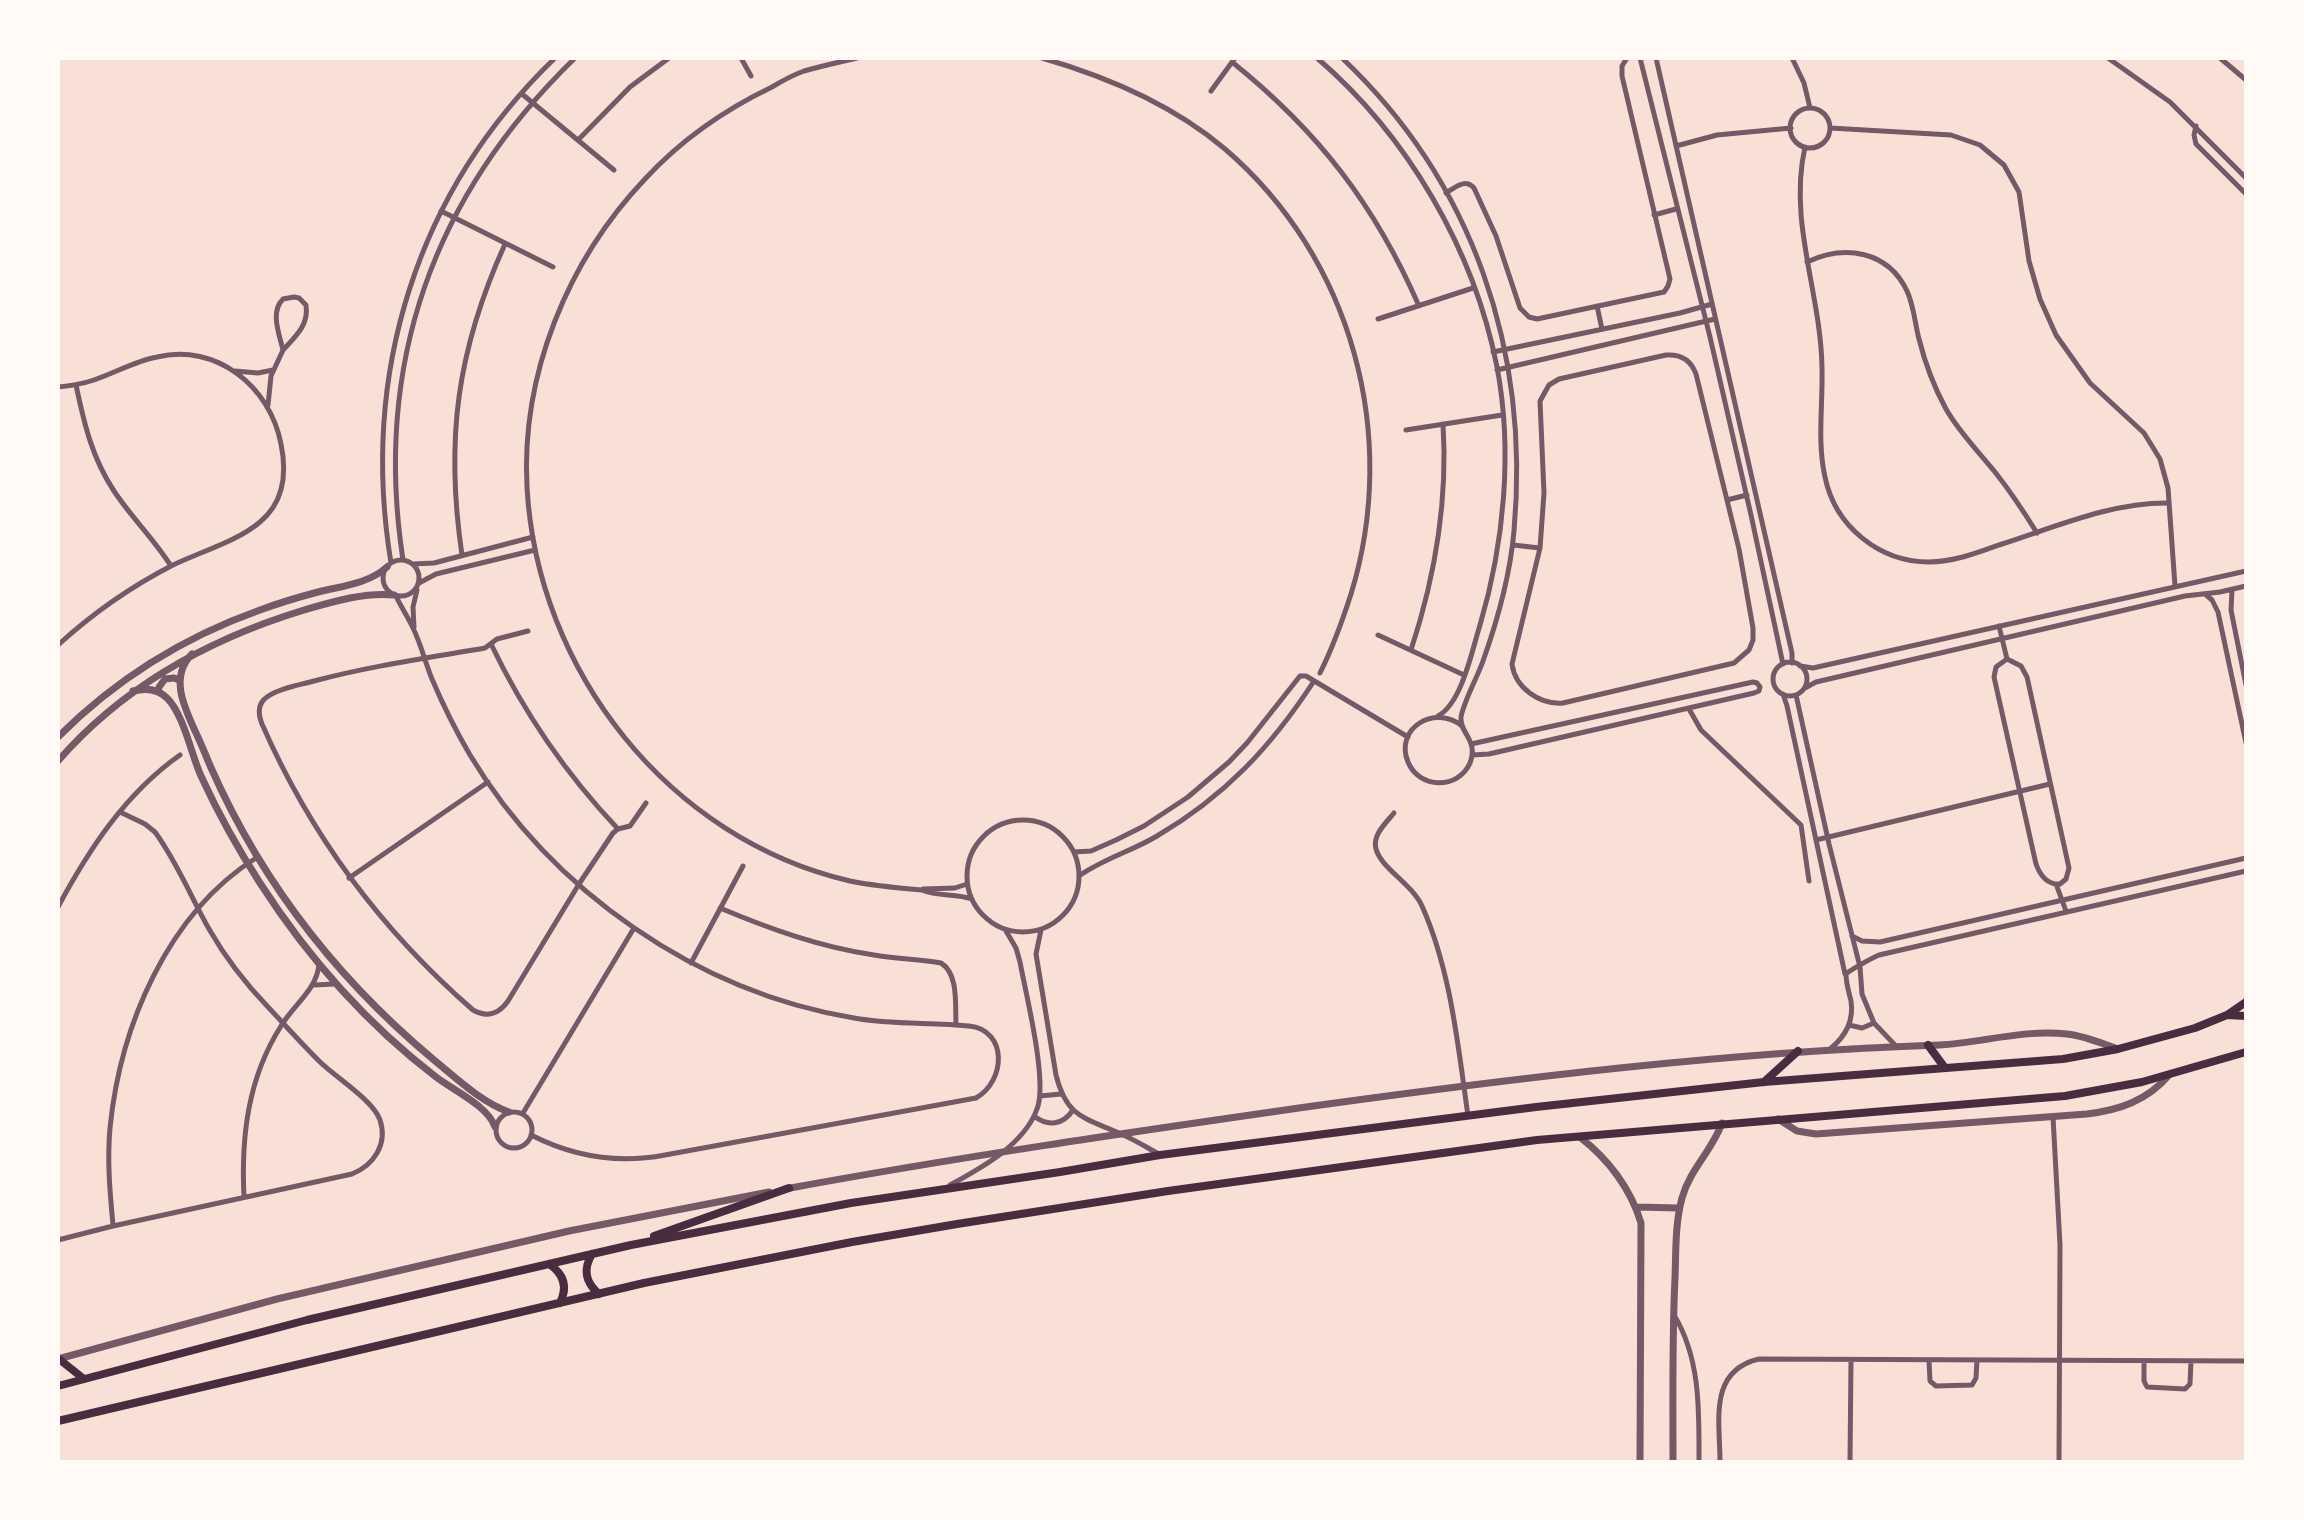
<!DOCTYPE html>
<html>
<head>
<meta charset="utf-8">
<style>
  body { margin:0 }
  #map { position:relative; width:2304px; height:1520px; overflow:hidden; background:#f7e1d7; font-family:"IBM Plex Sans",sans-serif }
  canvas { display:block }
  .frame { position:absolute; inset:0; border:60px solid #fffaf5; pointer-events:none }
</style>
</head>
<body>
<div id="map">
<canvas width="2304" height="1520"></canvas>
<div class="frame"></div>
</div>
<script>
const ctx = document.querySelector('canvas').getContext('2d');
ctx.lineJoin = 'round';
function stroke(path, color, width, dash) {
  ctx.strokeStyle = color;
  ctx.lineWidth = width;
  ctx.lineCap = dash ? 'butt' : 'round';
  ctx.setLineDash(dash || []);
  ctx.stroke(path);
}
const minor = new Path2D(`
  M741,58L751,76
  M857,58C840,62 822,66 804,71C793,75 782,81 772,87C724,110 681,140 645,179C568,260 521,374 527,487C537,671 669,839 850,881C874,886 898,888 922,890C938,897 955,893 972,899
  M1042,58C1108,77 1172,104 1225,149C1352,258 1400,435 1351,594C1342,622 1333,647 1320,673
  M1317,58C1408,136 1474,250 1497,367C1513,451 1504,544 1480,625C1472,650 1462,703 1438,716
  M1342,58C1474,183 1530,352 1514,531C1510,576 1498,619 1483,661C1477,678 1464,701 1461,717C1459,733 1479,740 1470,763C1458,790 1419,789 1408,762C1394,728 1435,704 1462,726
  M1640,58L1710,337L1751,515L1783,664
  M1656,58L1792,653V663
  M1792,58L1804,83L1810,108
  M2108,58L2170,102L2246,178
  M2220,58L2246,80
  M1232,62C1318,131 1375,205 1419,306
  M1211,91L1235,58
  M522,94L614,170
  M1790 128a20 20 0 1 1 40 0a20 20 0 1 1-40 0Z
  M2196,126L2194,135L2196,144L2246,194
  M1830,128L1951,135L1980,145L2004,165L2019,192L2029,261L2040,299L2056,335L2090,383L2144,433L2160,459L2168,488L2175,586
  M578,140L630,87L669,58
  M1676,146L1717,135L1791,128
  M1805,147C1788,222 1821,293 1822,368C1823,404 1817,442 1825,477C1835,526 1879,562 1929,562C1953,562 1977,553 1999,545C2053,528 2111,502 2169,503
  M1446,193C1456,187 1465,178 1474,188L1496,236L1520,308L1529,317L1537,319L1664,292L1668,286L1670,279L1622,76V66L1627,58
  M441,211L553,267
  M1654,215L1676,209
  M1807,262C1845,244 1888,251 1907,291C1914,306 1915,324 1919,339C1925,363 1934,387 1946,409C1959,432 1978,451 1995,472C2010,491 2024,512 2037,533
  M294,297L299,298L306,305C309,325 296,336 283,350C279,333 270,312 283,299Z
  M1597,306L1602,329
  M1378,319L1473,288
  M1493,352L1680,313L1712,304
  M1666,355C1680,354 1691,360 1696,374L1739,549L1753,628V640L1749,650L1734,663L1563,703C1540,705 1515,688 1512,664L1540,548L1544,493L1540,401L1549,385L1559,379Z
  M1497,370L1715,319
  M235,371L258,373L273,370
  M76,385C84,423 92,458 114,491C131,517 154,539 171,566
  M58,387C70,386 82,384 94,380C115,373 135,361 157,357C216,343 270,386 281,444C287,473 284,502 260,522C238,541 200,552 173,565C132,586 92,614 58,645
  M268,405L271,376L283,350
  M1406,430L1502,415
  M1727,500L1747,495
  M1513,545L1540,548
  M462,555C445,440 457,350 505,244
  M383 578a18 18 0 1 1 36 0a18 18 0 1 1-36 0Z
  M403,560C373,364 433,196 575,58
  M391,563C360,374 416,192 555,58
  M413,564L434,563L533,537
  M419,583L436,574L535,550
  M2232,590L2231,610L2246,685
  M2205,594L2212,600L2218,612L2246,743
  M396,596C401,607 408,617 413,628C421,644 425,662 432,679C443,705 456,731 470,755C552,891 697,992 854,1018C892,1025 931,1022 969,1026C1008,1030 1006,1081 976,1098L665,1155C618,1164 574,1157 531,1135
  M1999,626L2007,659
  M414,627L413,607L417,590
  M528,631L497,639L485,648C427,658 370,666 314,681C300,685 279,688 267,697C257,704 258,714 262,724C311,836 381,930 473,1010C487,1018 499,1014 508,1001L579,884L613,833L618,829L630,826L646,803
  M1378,635L1464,675
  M491,644C524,713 566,774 618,829
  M1411,650C1435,577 1448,502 1443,424
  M2007,659L2021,666L2027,677L2069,868L2066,879L2060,884C2047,885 2040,875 2036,864L1994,677L1996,667Z
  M1773 679a17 17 0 1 1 34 0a17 17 0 1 1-34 0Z
  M1800,666L1813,668L2246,571
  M1805,688L1816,682L2185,596L2220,592L2246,586
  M1783,694L1787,706L1845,974
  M1796,695L1829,844L1860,967L1862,994L1874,1023L1895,1045
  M1689,709L1701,730L1801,825L1809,881
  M1471,744L1753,682L1757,683L1760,687L1759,691L1754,693L1489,754L1472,755
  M1394,813C1386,823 1372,835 1376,849C1381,868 1412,884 1422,906C1451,971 1458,1046 1468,1116
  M967 876a56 56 0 1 1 112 0a56 56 0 1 1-112 0Z
  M1816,840L2050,784
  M1074,852L1091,851L1116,840L1144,826L1188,797L1229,762L1247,743L1300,676H1306L1408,737
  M1079,876C1103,859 1132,851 1157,836C1225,796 1271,747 1314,681
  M349,878L488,782
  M2056,884L2066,911
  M923,889L955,888L967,884
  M58,907C89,849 126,793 180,755
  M720,908C770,929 820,947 874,955C896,959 919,959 941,963C959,974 955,1006 956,1025
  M1041,930L1036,954L1056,1075C1067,1120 1088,1118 1123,1135C1135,1140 1146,1147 1157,1153
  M1852,936L1862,941L1880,942L2246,858
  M691,963L743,866
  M314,985L335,984
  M1849,1025L1862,1028L1874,1023
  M1830,1049C1845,1037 1854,1021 1851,1001C1849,992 1846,984 1846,974C1850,970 1872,958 1879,955L2246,871
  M1040,1096L1061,1094
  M496 1130a18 18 0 1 1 36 0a18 18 0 1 1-36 0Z
  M523,1113L634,928
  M1034,1116C1048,1127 1063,1125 1073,1110
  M2053,1117L2060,1245L2059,1462
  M950,1185C981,1168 1024,1145 1037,1109C1048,1081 1026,995 1020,962L1016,948L1006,931
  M244,1197C241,1136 248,1078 281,1026C293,1005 317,990 319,964
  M113,1225C110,1193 107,1161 110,1128C120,1027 167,914 256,858
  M58,1240L113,1226L352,1174C374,1165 388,1144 380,1120C373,1100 335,1077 319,1061C301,1043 285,1025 268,1007C245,983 225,957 209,929C191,897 177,862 155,832L145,824L120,812
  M1674,1315C1701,1359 1699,1413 1699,1462
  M1929,1360L1930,1381L1936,1386L1972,1385L1976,1378L1977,1360
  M2144,1361V1381L2147,1387L2185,1389L2190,1384L2191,1361
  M1720,1462C1720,1421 1708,1371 1759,1359L2246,1361
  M1850,1462L1851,1360`);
const tertiary = new Path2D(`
  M192,654C166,680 189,716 201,744C251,868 331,974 434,1060C456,1078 481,1102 509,1112
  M133,691C145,688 158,689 167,698C184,715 191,754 201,776C218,813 238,849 260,883C307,956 367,1024 436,1077C453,1090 488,1106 495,1127
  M158,692L159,687L165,679L174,678L179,680
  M58,737C115,680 184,637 260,610C279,603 299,597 318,592C342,586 368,584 387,567
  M58,761C124,685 209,639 304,610C332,602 364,592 394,595
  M1778,1119L1797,1131L1816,1134L2087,1114C2119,1110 2147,1101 2169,1075
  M1581,1138C1608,1159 1631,1189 1641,1223L1640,1462
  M785,1189C958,1157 1132,1132 1306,1107C1516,1078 1727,1052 1939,1045C1981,1043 2024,1029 2067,1034C2085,1036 2101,1043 2118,1049
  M1636,1207L1679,1208
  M58,1359L277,1299L569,1231L769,1192
  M1673,1462C1673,1401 1672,1339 1675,1278C1676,1251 1675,1224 1682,1198C1690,1169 1712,1151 1722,1123`);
const primary = new Path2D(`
  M2227,1015L2246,1016
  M1928,1045L1945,1068
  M1764,1082L1798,1051
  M654,1236L789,1188
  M592,1254C583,1269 585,1282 599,1294
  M549,1264C564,1274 568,1287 560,1303
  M59,1359L84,1379
  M58,1386L307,1320L631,1245L851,1203L1060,1172L1160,1155L1536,1107L1764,1082L2063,1059L2118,1049L2195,1028L2227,1015L2246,1002
  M58,1421L644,1283L852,1242L957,1224L1168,1191L1537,1140L2065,1096L2142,1082L2246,1052`);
stroke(minor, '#755966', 5);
stroke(tertiary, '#755966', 7);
stroke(primary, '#4a2c40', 8);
</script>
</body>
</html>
